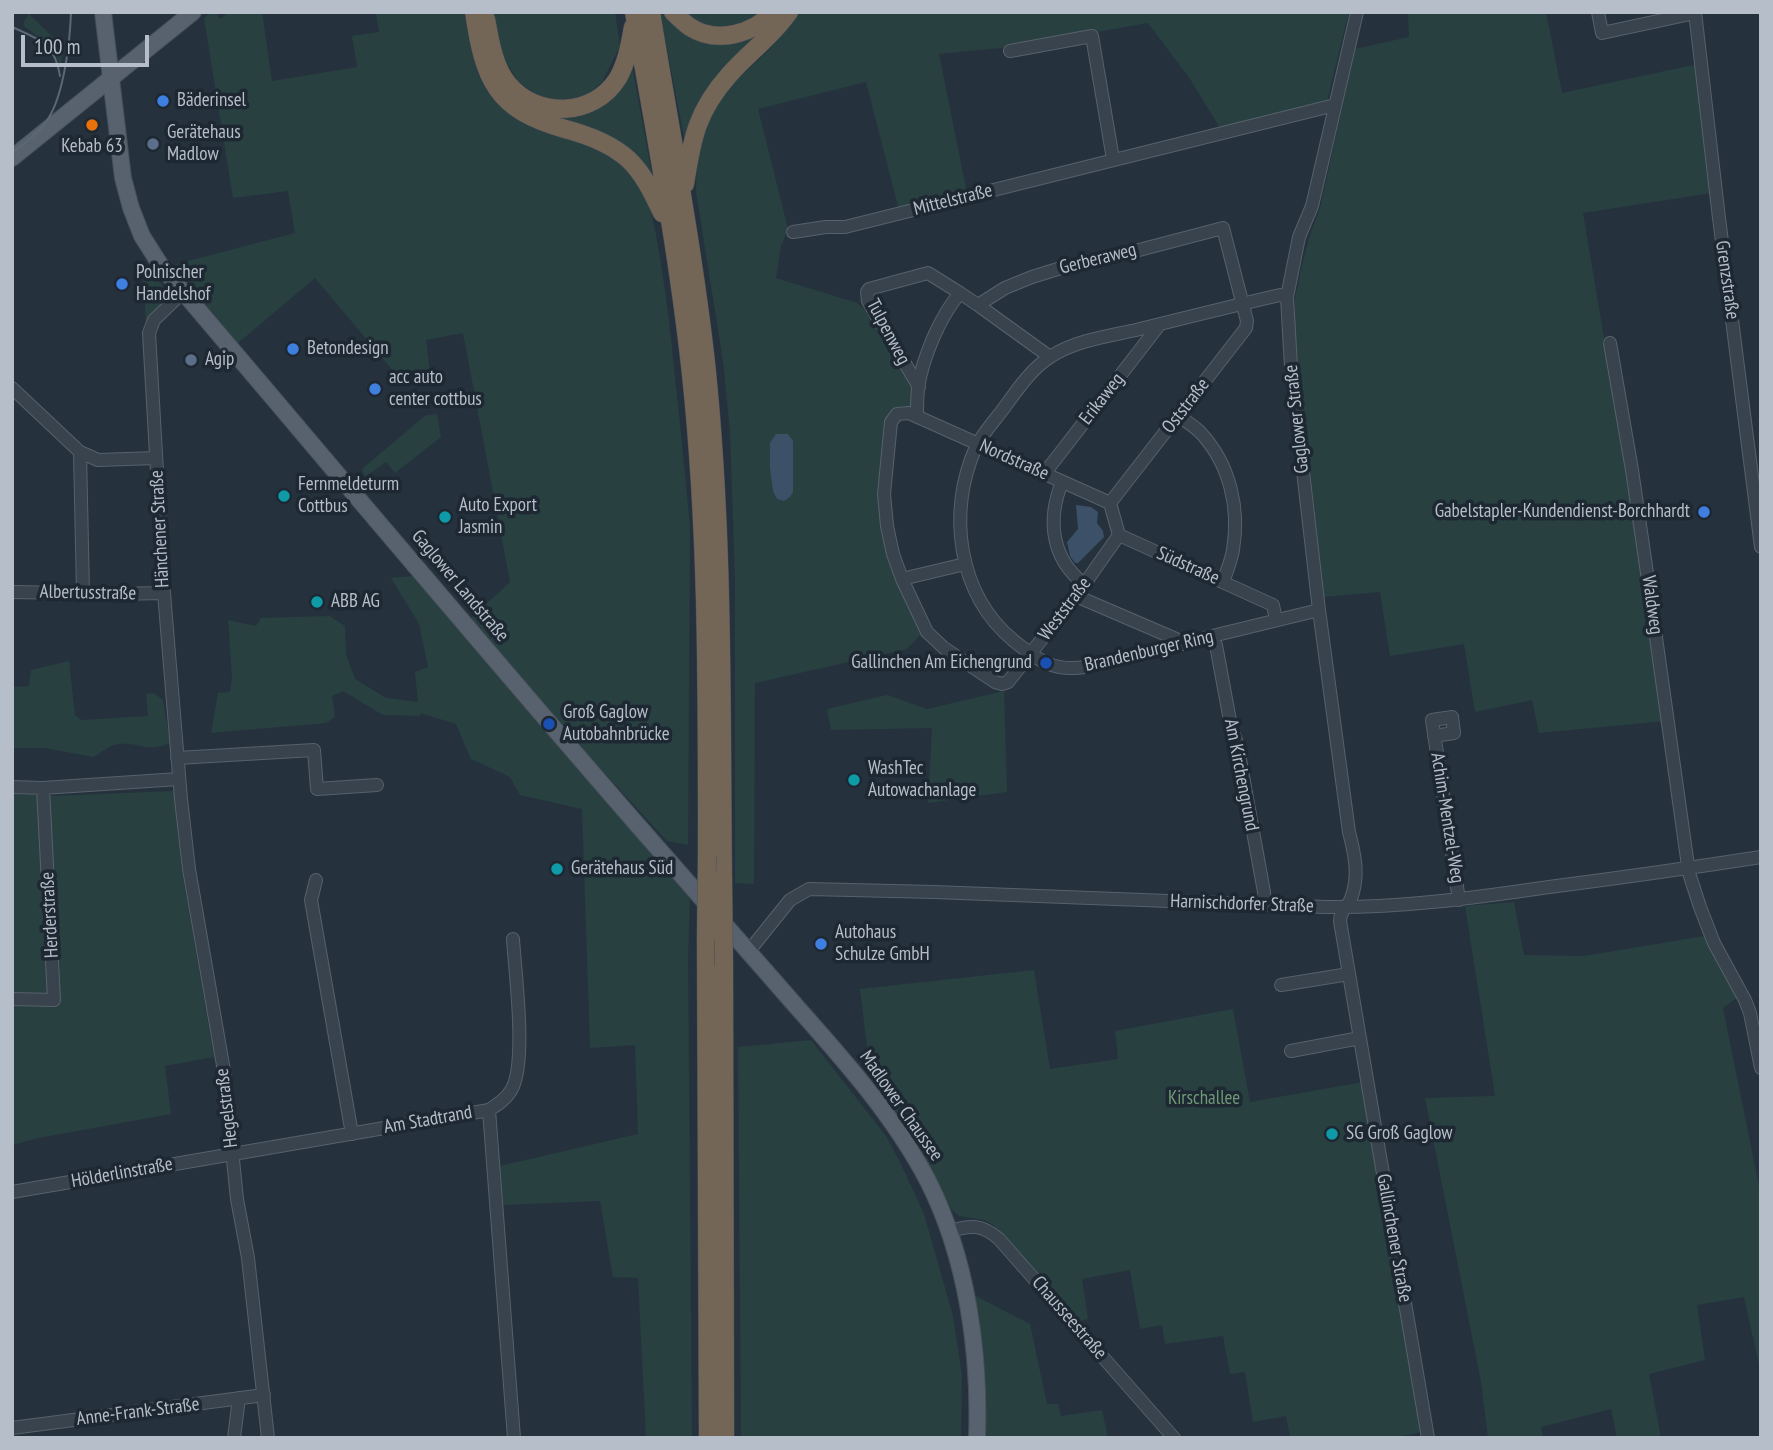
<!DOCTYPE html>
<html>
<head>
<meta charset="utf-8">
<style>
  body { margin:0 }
  #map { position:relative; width:1773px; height:1450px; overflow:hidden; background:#25323e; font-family:"PT Sans Narrow",sans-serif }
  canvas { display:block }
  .frame { position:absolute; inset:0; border:14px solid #b5bec9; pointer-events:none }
  .scale { position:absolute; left:21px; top:35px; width:128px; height:32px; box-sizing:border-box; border:4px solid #b5bec9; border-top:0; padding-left:9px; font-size:21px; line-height:24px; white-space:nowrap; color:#b5bec9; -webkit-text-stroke:5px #1e2833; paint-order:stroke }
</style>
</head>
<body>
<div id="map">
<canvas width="1773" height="1450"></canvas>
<div class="frame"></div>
<div class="scale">100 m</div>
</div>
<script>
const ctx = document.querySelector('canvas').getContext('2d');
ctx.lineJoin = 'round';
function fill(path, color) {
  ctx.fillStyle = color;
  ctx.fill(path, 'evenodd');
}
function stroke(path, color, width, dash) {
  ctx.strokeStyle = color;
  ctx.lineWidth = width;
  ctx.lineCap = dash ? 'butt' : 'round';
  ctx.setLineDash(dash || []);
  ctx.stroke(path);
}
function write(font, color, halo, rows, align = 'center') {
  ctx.font = font + ' "PT Sans Narrow",sans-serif';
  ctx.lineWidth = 7;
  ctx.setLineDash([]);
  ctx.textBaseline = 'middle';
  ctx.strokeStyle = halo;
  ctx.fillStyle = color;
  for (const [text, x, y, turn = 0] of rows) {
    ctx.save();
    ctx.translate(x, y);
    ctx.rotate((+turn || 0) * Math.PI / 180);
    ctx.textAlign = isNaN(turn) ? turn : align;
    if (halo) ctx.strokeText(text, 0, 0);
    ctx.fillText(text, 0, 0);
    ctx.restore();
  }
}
const green = new Path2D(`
  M211,12H215L220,19L229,12H262L272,81L357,67L352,36L379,32L376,12H464C474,67 477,102 533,128C545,134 561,136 574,139C595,145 619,155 632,173C651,197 655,229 660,258C666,295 671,332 674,369C680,421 685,474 690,527L688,845L667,841L599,767L470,619L510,582L463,333L426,340L431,379L415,382L406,386L315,278L238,343L173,265L295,233L288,191L233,198L204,18Z
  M493,12H615L620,46L602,82L584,97L545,101L517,81L500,49Z
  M660,12H664L672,22L693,36L773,23L685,142Z
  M685,12H763C757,18 751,19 743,22C721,28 701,29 685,12Z
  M798,12H1349L1327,101L1220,128L1190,79L1148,23L1011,47L939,54L967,193L899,210L866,82L758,109L788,229L781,246L776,278L857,303L865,309L914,388L913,406L895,411L880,495L924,631L907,649L755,683L754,884L735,883V580L730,432L723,361L696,192L697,160L711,112L728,88L769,50L792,24Z
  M1408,12H1546L1562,93L1698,64L1712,193L1583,213L1604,338L1626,457L1665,721L1539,733L1532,700L1475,712L1464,644L1390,656L1380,592L1324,597L1295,333V298L1302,265L1309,238L1320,208L1355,49L1409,37Z
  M29,14L58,42L64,44L61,67L52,47L24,26V21Z
  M632,65L652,175L540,113L560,115Z
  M147,270C152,275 160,281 163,287C168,299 152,315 146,324L143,271Z
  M437,414L441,437L395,473L386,462L365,477L362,469L426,415Z
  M413,576L690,899L688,958L692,1438H646L638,1278L613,1277L600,1201L503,1205L500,1166L638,1134L635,1045L590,1048L582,809L520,795L510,777L471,759L456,724L420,713V716L383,715L343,691L332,696L335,717L326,723L211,733L218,693L230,692L232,678L228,620L256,626L261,618L330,616L345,626L346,654L355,679L386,698L418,702L415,672L428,667L419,624L391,578Z
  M69,661L75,715L81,720L148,716L146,694L154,693L163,700L170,743C147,753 141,742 119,744C109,745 102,752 94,757L44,748H12V687L29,686L31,670Z
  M1004,691L1007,792L928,803L932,728L831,730L827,709L887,695L927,709Z
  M174,791L182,872L214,1057L165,1066L171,1114L38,1138L12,1145V794L50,796Z
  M1514,902L1524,955L1584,956L1705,936L1738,997L1723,1008L1761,1196V1374L1744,1297L1697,1305L1705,1360L1649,1374L1661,1438H1617L1611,1409L1541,1427L1543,1438H1488L1481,1382L1425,1098L1495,1096L1465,906Z
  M1034,970L1050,1069L1118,1059L1115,1031L1233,1009L1250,1102L1363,1082L1423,1432L1392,1438H1290L1286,1416L1253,1422L1245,1372L1230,1374L1223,1336L1165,1344L1162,1325L1140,1329L1130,1270L1082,1279L1088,1319L1080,1321L1000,1231L992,1224L983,1220L959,1216L952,1210L937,1183L871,1081L860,989Z
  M811,1040L886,1136L900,1162L924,1214L953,1316L962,1376L961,1438H741L738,1047Z
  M970,1293L1030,1324L1047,1404H1058L1061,1416L1102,1410L1108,1438H983Z`);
const water = new Path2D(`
  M776,434H788L793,441V492L790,497L784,501L777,499L773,491L770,468V443Z
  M1076,505L1091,507L1098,512L1097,523L1103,531L1104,537L1078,563H1075L1070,556L1067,542L1078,529Z`);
const minor = new Path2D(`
  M1357,12L1312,206L1299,237L1287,297L1291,367L1319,610L1349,832C1355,855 1360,878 1350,901C1346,909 1340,911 1340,921L1428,1438
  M1598,12L1602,33L1695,13
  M1695,12L1719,218L1761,547
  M1010,51L1092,36L1113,159
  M793,232L826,227H845L1335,105
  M183,292L154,320L149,333L164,593L181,799L189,869L224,1071L237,1199L248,1258L268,1438
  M960,293L978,305L1050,357
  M1287,297L1280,295C1232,306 1184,318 1136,330C1108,336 1074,341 1050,357C1031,369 1017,390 1004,408C995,420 983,433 976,447C947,511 957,594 1014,641C1038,660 1053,672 1085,667L1319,610
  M978,305L1005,288L1032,277L1061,268L1120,255L1223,228L1247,321L1246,328L1110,503
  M1610,343L1632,470L1647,573L1689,873L1700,907L1714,943L1745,1000L1750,1013L1761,1068
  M12,388L80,452L98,460L156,458
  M1178,415C1185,421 1194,426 1200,432C1230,464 1240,508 1233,550C1231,561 1227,571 1223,582
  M917,417C917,408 917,398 918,389C922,359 940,316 960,293L928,273L869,289L867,292L868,301L919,387
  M80,452L83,593
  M1044,474L1160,324
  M1062,482C1047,520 1051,558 1084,584
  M1110,503L909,413L897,414L891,422L884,494L887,526L893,554L902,579L927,632L944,648L995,682L1002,684L1008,682L1076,596L1119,535
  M1110,503L1119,535
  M1119,535L1273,605L1276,620
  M902,579L965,564
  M12,592L114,594L164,593
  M1076,596L1176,639L1182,644
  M1216,645L1231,726L1237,743L1264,892V905
  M1434,736L1454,733L1452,717L1432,720L1459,900
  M177,758L314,750L317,789L377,785
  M12,787L43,788L179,779
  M316,880L311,900L352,1134
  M749,951L790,900L809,889L934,892L1325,907C1400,908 1474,898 1549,887C1619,878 1690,868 1761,857
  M1281,985L1349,974
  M12,999L54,1000L43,788
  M1291,1051L1360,1038
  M489,1110L514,1438
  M12,1192L489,1110C497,1105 505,1100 510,1092C528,1068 515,972 513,939
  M949,1231C971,1225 982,1224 999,1239L1174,1438
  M12,1428L264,1395
  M234,1438L239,1398`);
const major = new Path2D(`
  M103,12L123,178L131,208L142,236L161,266C321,454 479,643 641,829C693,888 745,947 796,1006C844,1060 894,1116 928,1181C967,1258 980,1352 977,1438
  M12,158L193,12`);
const highway = new Path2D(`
  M474,12C484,79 495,110 565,129C588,135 610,143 628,159C644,174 653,194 662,213
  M634,12C655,132 678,253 691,374C708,534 707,695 707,856
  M651,12C670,129 693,246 706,363C724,534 721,706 723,877
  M673,12C678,17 684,23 690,27C718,45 753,33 774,12
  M486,19C490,41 494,67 508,84C537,119 594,117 618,78C627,62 630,44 633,27
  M685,184C692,138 697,111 729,75C748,53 772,37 789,12
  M706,937L708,1438
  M724,966L725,1438`);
const tram = new Path2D(`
  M12,27C39,39 55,43 60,76
  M12,153C25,143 39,133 48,119C64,94 70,42 71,12`);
const highwayBridge = new Path2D(`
  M723,877L724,966
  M706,937L707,856`);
const markers = [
  [163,101,7,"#3f7fe0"],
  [92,125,7,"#e8710a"],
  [153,144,7,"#5c6f8a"],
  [122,284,7,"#3f7fe0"],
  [293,349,7,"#3f7fe0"],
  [191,360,7,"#5c6f8a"],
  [375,389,7,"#3f7fe0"],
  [284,496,7,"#0f9aa8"],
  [1704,512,7,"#3f7fe0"],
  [445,517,7,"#0f9aa8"],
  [317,602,7,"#0f9aa8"],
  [1046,663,7,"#1a4fb4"],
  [549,724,7,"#1a4fb4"],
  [854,780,7,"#0f9aa8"],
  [557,869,7,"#0f9aa8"],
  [821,944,7,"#3f7fe0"],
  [1332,1134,7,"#0f9aa8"]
];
const poiNames = [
  ["Bäderinsel",177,101],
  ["Gerätehaus",167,133],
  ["Madlow",167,155],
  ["Kebab 63",92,147,"center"],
  ["Polnischer",136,273],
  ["Handelshof",136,295],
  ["Betondesign",307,349],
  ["Agip",205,360],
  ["acc auto",389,378],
  ["center cottbus",389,400],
  ["Fernmeldeturm",298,485],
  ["Cottbus",298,507],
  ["Auto Export",459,506],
  ["Jasmin",459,528],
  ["Gabelstapler-Kundendienst-Borchhardt",1690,512,"right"],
  ["ABB AG",331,602],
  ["Gallinchen Am Eichengrund",1032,663,"right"],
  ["Groß Gaglow",563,713],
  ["Autobahnbrücke",563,735],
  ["WashTec",868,769],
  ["Autowachanlage",868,791],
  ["Gerätehaus Süd",571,869],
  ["Autohaus",835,933],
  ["Schulze GmbH",835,955],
  ["SG Groß Gaglow",1346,1134]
];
const streetNames = [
  ["Mittelstraße",953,200,-14],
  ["Gerberaweg",1098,259,-14],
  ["Grenzstraße",1727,280,82],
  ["Tulpenweg",888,332,62],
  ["Erikaweg",1102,399,-52],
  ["Oststraße",1186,406,-52],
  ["Gaglower Straße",1297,419,-96],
  ["Nordstraße",1014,460,24],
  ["Hänchener Straße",160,529,-93],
  ["Südstraße",1188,566,24],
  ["Gaglower Landstraße",460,586,50],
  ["Albertusstraße",88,593,1],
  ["Waldweg",1652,605,82],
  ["Weststraße",1065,609,-53],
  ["Brandenburger Ring",1149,651,-13],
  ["Am Kirchengrund",1241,775,79],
  ["Achim-Mentzel-Weg",1447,818,81],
  ["Harnischdorfer Straße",1242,904,2],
  ["Herderstraße",50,915,-93],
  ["Madlower Chaussee",901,1106,55],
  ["Hegelstraße",227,1108,-97],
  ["Am Stadtrand",428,1120,-10],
  ["Hölderlinstraße",122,1173,-10],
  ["Gallinchener Straße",1394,1238,80],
  ["Chausseestraße",1069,1318,49],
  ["Anne-Frank-Straße",138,1412,-7]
];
const parkNames = [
  ["Kirschallee",1204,1099]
];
fill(green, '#284040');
fill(water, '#3c5067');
stroke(minor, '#57616c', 14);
stroke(major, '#454f5a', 18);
stroke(highway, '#444e59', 19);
stroke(minor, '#39434e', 12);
stroke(major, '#57626e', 16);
stroke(highway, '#746657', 18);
stroke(tram, '#5b6875', 2);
stroke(highwayBridge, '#444e59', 19, []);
stroke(highwayBridge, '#746657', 18);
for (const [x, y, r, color] of markers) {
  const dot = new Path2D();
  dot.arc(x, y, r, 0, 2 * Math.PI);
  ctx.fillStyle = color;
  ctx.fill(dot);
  stroke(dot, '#1e2833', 2.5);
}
write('19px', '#b5bec9', '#1e2833', poiNames, 'left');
write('19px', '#b5bec9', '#1e2833', streetNames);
write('19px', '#6d9974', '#1e2833', parkNames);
</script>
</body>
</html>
